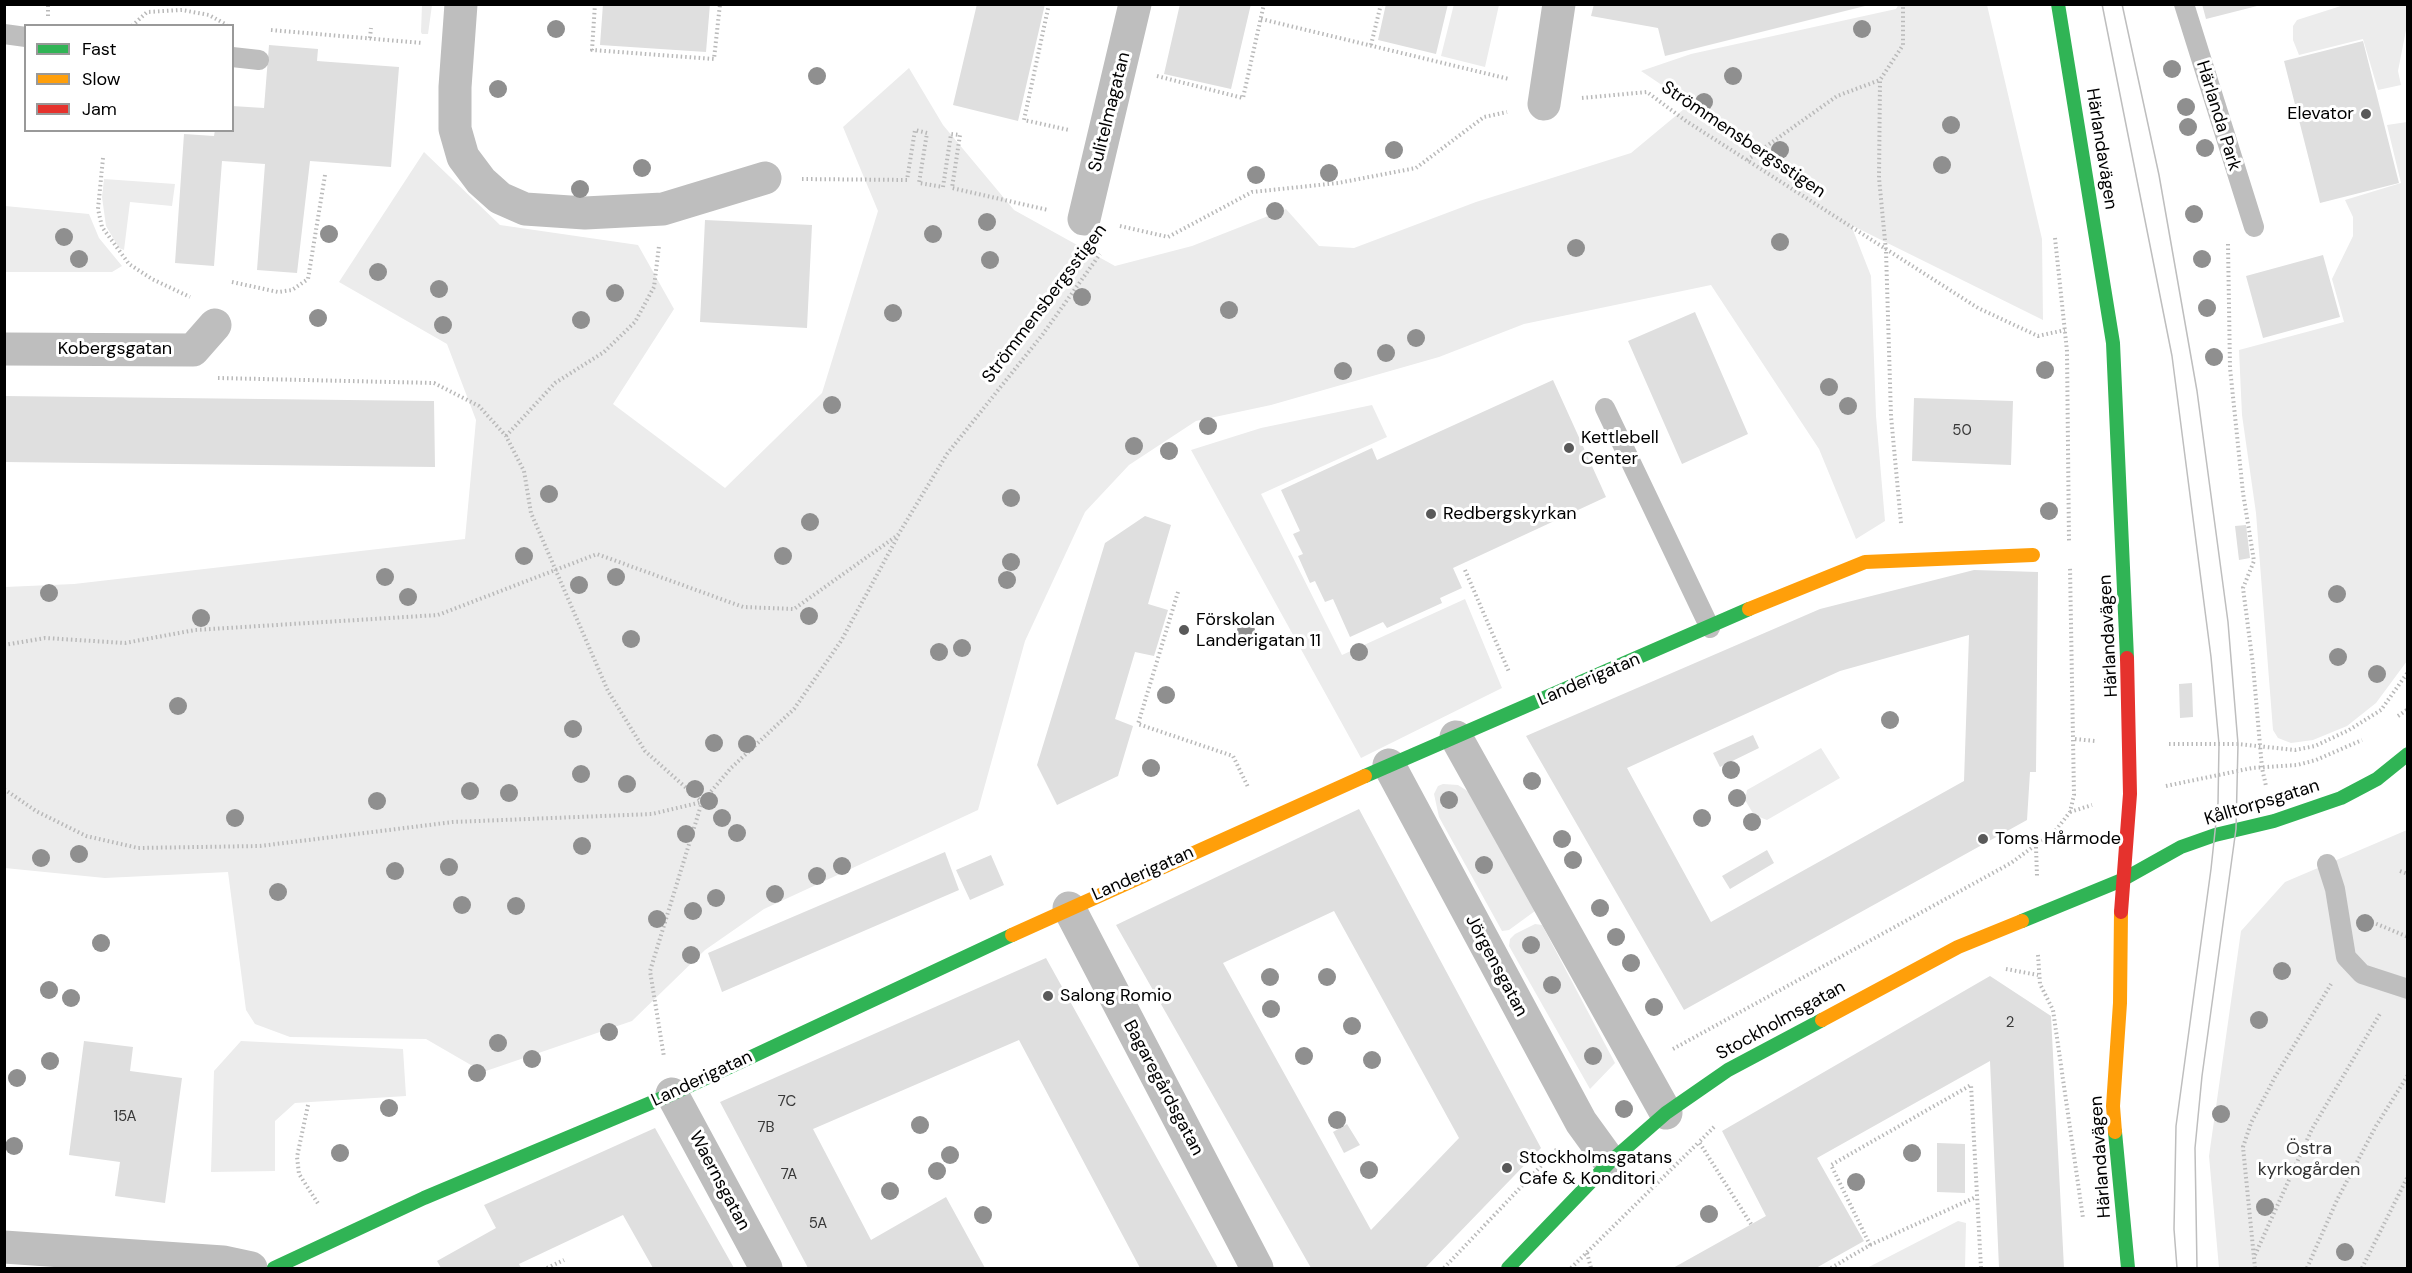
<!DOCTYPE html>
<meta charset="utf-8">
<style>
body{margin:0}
#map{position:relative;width:2412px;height:1273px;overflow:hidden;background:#fff;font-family:"DM Sans",sans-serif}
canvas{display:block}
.frame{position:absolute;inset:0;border:6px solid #000;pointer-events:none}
.legend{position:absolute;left:24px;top:24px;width:210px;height:108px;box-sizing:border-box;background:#fff;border:2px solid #999;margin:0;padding:8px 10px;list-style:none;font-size:18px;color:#000}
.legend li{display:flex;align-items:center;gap:12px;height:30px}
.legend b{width:30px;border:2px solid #999}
</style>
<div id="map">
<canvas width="2412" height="1273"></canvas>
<div class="frame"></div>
<ul class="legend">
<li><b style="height:8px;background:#30b455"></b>Fast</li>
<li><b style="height:8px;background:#ff9f0a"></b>Slow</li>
<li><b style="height:8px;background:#e5322d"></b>Jam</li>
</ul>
</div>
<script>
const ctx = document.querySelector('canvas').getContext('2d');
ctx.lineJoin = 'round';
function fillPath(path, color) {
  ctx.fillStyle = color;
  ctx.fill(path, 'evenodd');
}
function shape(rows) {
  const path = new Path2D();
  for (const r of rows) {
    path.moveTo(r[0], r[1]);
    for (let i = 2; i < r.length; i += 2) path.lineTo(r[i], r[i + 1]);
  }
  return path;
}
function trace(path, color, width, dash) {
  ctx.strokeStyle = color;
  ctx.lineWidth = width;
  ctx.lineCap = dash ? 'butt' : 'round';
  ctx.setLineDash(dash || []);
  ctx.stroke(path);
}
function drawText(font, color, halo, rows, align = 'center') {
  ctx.font = font + ' "DM Sans",sans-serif';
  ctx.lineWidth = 6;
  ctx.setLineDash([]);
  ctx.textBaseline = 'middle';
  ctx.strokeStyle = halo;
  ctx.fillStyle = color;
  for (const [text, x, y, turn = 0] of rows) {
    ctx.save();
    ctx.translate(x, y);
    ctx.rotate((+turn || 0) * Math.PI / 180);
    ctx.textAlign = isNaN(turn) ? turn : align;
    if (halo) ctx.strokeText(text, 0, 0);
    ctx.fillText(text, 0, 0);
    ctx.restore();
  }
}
fillPath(shape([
 [1454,4,1499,5,1485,67,1441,56],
 [1899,4,1987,5,2042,239,2043,320,1851,225,1871,276,1876,416,1885,521,1856,539,1819,449,1711,285,1524,324,1439,357,1271,405,1196,421,1129,465,1085,512,1025,641,978,810,764,909,705,950,632,1021,483,1072,426,1039,290,1037,255,1024,246,1010,228,872,105,878,5,868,5,587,74,584,465,539,476,420,447,344,339,282,424,152,500,225,638,245,674,309,613,404,725,488,822,393,878,211,843,127,909,68,943,125,1014,210,1115,266,1192,246,1286,209,1319,246,1354,248,1476,202,1631,153,1690,104,1641,71,1691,54,1896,9],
 [422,5,432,5,428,34,422,34,421,32],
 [2344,5,2407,5,2407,25,2398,71,2401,85,2378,90,2363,39,2299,55,2293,40,2293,26,2297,20],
 [2407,122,2407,661,2376,703,2347,726,2313,740,2291,743,2278,738,2273,730,2256,513,2242,415,2239,350,2344,322,2332,279,2353,236,2353,217,2345,200,2401,183,2387,125],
 [104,179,175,184,172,206,130,202,124,250,119,248,106,226,102,197],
 [5,206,89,214,99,238,122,266,112,272,5,272],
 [1372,405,1387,437,1261,494,1342,655,1465,599,1502,688,1361,758,1191,450,1261,428],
 [1821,748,1840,778,1767,820,1754,815,1745,800,1747,790],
 [1443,784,1458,785,1469,792,1535,911,1509,930,1502,931,1439,817,1434,794,1438,786],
 [2407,830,2407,1268,2219,1268,2209,1156,2241,931,2285,882],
 [1535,924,1542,925,1615,1063,1590,1089,1509,946,1510,939,1515,934],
 [241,1041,403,1049,406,1096,295,1103,275,1121,275,1171,211,1172,214,1071],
 [1958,1221,1966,1223,1965,1268,1867,1268]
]), '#ececec');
fillPath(shape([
 [603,4,710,4,706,52,600,45],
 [977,4,1045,4,1018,121,953,105],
 [1180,4,1251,4,1231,89,1164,74],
 [1386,4,1448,4,1436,54,1378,40],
 [1594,4,1868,4,1869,5,1665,56,1658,28,1591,16],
 [2202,4,2261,4,2261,5,2206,19],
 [2363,41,2399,183,2320,203,2284,61],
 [269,45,318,49,317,61,399,67,391,167,310,161,297,273,257,270,265,164,222,161,214,266,175,263,184,134,214,136,215,130,232,130,232,106,264,108],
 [705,220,812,225,807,328,700,322],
 [2323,255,2340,317,2263,338,2246,276],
 [1695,312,1748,434,1682,464,1628,341],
 [1553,380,1606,497,1453,568,1462,588,1440,598,1442,603,1387,628,1383,622,1350,637,1333,599,1325,602,1315,581,1310,583,1298,556,1303,554,1293,534,1300,531,1281,490,1372,448,1377,460],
 [4,396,434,401,435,467,4,462],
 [1914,398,2013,401,2011,465,1912,461],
 [1145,516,1171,525,1148,604,1168,610,1154,656,1135,652,1115,719,1133,726,1118,776,1057,805,1037,765,1105,543],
 [2246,525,2250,558,2239,560,2235,526],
 [1974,570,2038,572,2036,772,2030,772,2027,820,1684,1010,1526,736,1820,609],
 [1969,635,1964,781,1711,922,1627,768,1840,671],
 [2192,683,2193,717,2180,718,2179,684],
 [1753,735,1759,748,1720,767,1713,753],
 [1359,809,1541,1148,1425,1268,1311,1268,1116,925],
 [1334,911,1459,1138,1371,1230,1223,963],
 [1767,850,1774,863,1730,889,1722,876],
 [945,852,959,890,722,992,708,953],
 [991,855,1004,885,970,900,956,870],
 [1046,958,1218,1268,1140,1268,1019,1040,813,1129,871,1240,946,1197,985,1268,808,1268,720,1102],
 [1990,976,2051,1016,2064,1268,1999,1268,1990,1061,1817,1158,1864,1241,1816,1268,1673,1268,1766,1216,1722,1131],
 [84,1041,133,1047,130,1071,182,1078,165,1203,115,1196,120,1162,69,1155],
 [1347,1124,1360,1145,1344,1153,1333,1132],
 [655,1128,734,1268,653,1268,623,1215,519,1264,521,1268,441,1268,437,1261,496,1228,484,1205],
 [1937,1143,1965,1144,1965,1193,1937,1192]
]), '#dfdfdf');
trace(shape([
 [595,4,592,50,714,59,720,4],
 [1049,4,1024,120,1069,130],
 [48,16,48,4],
 [1261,19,1509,79],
 [132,26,147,12,182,10,209,15,227,25],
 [271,30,422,43],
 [370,38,371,28],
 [1371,45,1381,4],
 [1157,76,1243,98,1264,4],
 [1582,98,1647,92,1686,121,1978,308,2038,336,2065,330],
 [103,158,98,209,102,227,129,264,152,279,190,297],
 [1747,160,1837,96,1880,80],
 [802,179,907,180,915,130,927,133,919,183,943,187,951,134,960,135,952,188,1048,210],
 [1120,226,1168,237,1252,192,1338,183,1416,168,1484,117,1507,112],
 [2055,238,2067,351,2069,542],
 [2228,244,2230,368,2243,493,2254,561,2243,588,2253,665,2262,768,2266,786],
 [232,282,278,292,292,290,308,279,325,175],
 [218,378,434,383,479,406,506,436,524,471,531,513,608,691,645,751,702,802,650,971,664,1057],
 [506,436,555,383,604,352,635,322,654,287,659,246],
 [1901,523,1891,416,1886,251,1879,178,1880,80,1903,45,1903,4],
 [1465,570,1509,672],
 [1178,592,1138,724,1233,756,1248,787],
 [4,645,45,638,125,643,195,630,438,615,597,554,743,607,794,609,898,535,947,454,1043,334,1100,254],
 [2398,716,2408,709],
 [2075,739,2095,741],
 [2169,744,2238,744,2295,750,2315,746,2349,730,2381,710,2408,672],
 [2166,786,2252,768,2297,765,2316,760,2362,740],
 [4,789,36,811,86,836,138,848,260,846,453,822,652,814,702,802,731,768,794,709,841,641,897,538],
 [2070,812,2092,805],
 [2036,847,2037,876],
 [2400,871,2408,874],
 [2372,922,2408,937],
 [2038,955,2040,984,2053,1010,2083,1218],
 [2006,969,2038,975],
 [1673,1049,2011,863,2056,830,2070,812,2074,795,2070,567],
 [308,1105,297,1157,299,1174,319,1205],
 [1714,1127,1699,1142,1751,1224],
 [1870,1245,1976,1197],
 [1587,1253,1591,1268],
 [2255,1255,2312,1129,2381,1012],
 [547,1268,564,1260],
 [1444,1268,1557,1149],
 [1571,1268,1699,1142],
 [1831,1268,1870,1245,1831,1165,1971,1085,1981,1268],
 [2255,1268,2243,1147,2251,1123,2275,1077,2331,984],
 [2307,1268,2337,1200,2376,1126,2408,1075],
 [2362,1268,2408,1176]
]), '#b9b9b9', 4, [1.5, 3]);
trace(shape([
 [2184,4,2254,227],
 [4,34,26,37],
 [232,57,259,60],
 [1605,408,1710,628],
 [2327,864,2335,889,2346,957,2362,974,2408,989]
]), '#bebebe', 20);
trace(shape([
 [461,4,455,87,455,129,463,157,481,181,500,198,525,209,585,213,663,209,765,178],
 [1544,104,1559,4],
 [1084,219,1135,4],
 [4,349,193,350,215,325],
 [1456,737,1666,1113],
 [1389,765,1581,1122,1610,1162],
 [1069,908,1257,1268],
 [672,1094,766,1268],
 [4,1247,223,1262,251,1268]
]), '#bebebe', 33);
trace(shape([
 [2058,4,2113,343,2127,658],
 [1365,776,1749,609],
 [2022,921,2122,880,2181,847,2215,835,2274,821,2341,798,2377,779,2408,754],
 [2115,1132,2128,1268],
 [274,1268,424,1198,672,1094,1012,935],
 [1508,1268,1610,1162,1666,1113,1728,1070,1822,1020]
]), '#30b455', 14);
trace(shape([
 [1749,609,1865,562,2033,555],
 [1012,935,1365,776],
 [1822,1020,1958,947,2022,921],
 [2115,1132,2113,1106,2120,1003,2121,912]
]), '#ff9f0a', 14);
trace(shape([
 [2121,912,2130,794,2127,658]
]), '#e5322d', 14);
trace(shape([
 [2102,4,2172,356,2211,657,2219,744,2218,803,2211,869,2176,1126,2174,1229,2177,1268],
 [2122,4,2159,175,2197,391,2228,622,2238,744,2236,829,2202,1076,2195,1148,2197,1268]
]), '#bebebe', 1.5);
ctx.fillStyle = '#8f8f8f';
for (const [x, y] of [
 [556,29],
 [1862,29],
 [2172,69],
 [817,76],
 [1733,76],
 [498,89],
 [1704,102],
 [2186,107],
 [1951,125],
 [2188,127],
 [2205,148],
 [1394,150],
 [1780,150],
 [1942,165],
 [642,168],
 [1329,173],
 [1256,175],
 [580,189],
 [1275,211],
 [2194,214],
 [987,222],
 [329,234],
 [933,234],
 [64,237],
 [1780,242],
 [1576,248],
 [79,259],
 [2202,259],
 [990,260],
 [378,272],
 [439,289],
 [615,293],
 [1082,297],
 [2207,308],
 [1229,310],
 [893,313],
 [318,318],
 [581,320],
 [443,325],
 [1416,338],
 [1386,353],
 [2214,357],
 [2045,370],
 [1343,371],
 [1829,387],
 [832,405],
 [1848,406],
 [1208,426],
 [1134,446],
 [1169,451],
 [549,494],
 [1011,498],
 [2049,511],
 [810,522],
 [524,556],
 [783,556],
 [1011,562],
 [385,577],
 [616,577],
 [1007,580],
 [579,585],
 [49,593],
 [2337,594],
 [408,597],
 [809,616],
 [201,618],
 [1246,631],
 [631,639],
 [962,648],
 [939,652],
 [1359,652],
 [2338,657],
 [2377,674],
 [1166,695],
 [178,706],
 [1890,720],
 [573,729],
 [714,743],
 [747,744],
 [1151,768],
 [1731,770],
 [581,774],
 [1532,781],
 [627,784],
 [695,789],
 [470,791],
 [509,793],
 [1737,798],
 [1449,800],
 [377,801],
 [709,801],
 [235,818],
 [722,818],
 [1702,818],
 [1752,822],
 [737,833],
 [686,834],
 [1562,839],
 [582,846],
 [79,854],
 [41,858],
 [1573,860],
 [1484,865],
 [842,866],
 [449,867],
 [395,871],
 [817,876],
 [278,892],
 [775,894],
 [716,898],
 [462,905],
 [516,906],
 [1600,908],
 [693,911],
 [657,919],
 [2365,923],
 [1616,937],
 [101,943],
 [1531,945],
 [691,955],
 [1631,963],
 [2282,971],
 [1270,977],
 [1327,977],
 [1552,985],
 [49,990],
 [71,998],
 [1654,1007],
 [1271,1009],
 [2259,1020],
 [1352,1026],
 [609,1032],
 [498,1043],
 [1304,1056],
 [1593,1056],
 [532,1059],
 [1372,1060],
 [50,1061],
 [477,1073],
 [17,1078],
 [389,1108],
 [1624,1109],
 [2221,1114],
 [1337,1120],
 [920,1125],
 [14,1146],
 [340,1153],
 [1912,1153],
 [950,1155],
 [1369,1170],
 [937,1171],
 [1856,1182],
 [890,1191],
 [2265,1207],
 [1709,1214],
 [983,1215],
 [2345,1252]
]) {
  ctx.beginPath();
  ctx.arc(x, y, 9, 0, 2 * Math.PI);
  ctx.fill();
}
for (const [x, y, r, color] of [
 [2366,114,6,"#595959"],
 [1569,448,6,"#595959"],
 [1431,514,6,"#595959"],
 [1184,630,6,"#595959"],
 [1983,839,6,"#595959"],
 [1048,996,6,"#595959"],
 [1507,1168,6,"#595959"]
]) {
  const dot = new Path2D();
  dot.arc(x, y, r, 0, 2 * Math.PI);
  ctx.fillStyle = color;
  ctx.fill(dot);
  trace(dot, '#fff', 2);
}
drawText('15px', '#383838', null, [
 ["50",1962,431],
 ["2",2010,1023],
 ["7C",787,1102],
 ["15A",125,1117],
 ["7B",766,1128],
 ["7A",789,1175],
 ["5A",818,1224]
]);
drawText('18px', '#000', '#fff', [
 ["Sulitelmagatan",1110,112,-76],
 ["Härlanda Park",2218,116,73],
 ["Strömmensbergsstigen",1743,140,34],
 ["Härlandavägen",2101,149,81],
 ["Strömmensbergsstigen",1045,304,-53],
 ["Kobergsgatan",115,349],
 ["Härlandavägen",2109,636,-93],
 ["Landerigatan",1589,680,-23],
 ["Kålltorpsgatan",2262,803,-17],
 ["Landerigatan",1143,874,-24],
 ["Jörgensgatan",1496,966,62],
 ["Stockholmsgatan",1781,1021,-29],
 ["Landerigatan",702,1079,-25],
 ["Bagaregårdsgatan",1163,1088,62],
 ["Härlandavägen",2101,1157,-94],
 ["Waernsgatan",719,1181,62]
]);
drawText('18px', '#000', '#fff', [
 ["Elevator",2354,114,"right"],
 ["Kettlebell",1581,438],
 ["Center",1581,459],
 ["Redbergskyrkan",1443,514],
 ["Förskolan",1196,620],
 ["Landerigatan 11",1196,641],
 ["Toms Hårmode",1995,839],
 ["Salong Romio",1060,996],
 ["Stockholmsgatans",1519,1158],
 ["Cafe & Konditori",1519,1179]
], 'left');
drawText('18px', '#333', '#fff', [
 ["Östra",2309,1149],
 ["kyrkogården",2309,1170]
]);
</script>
